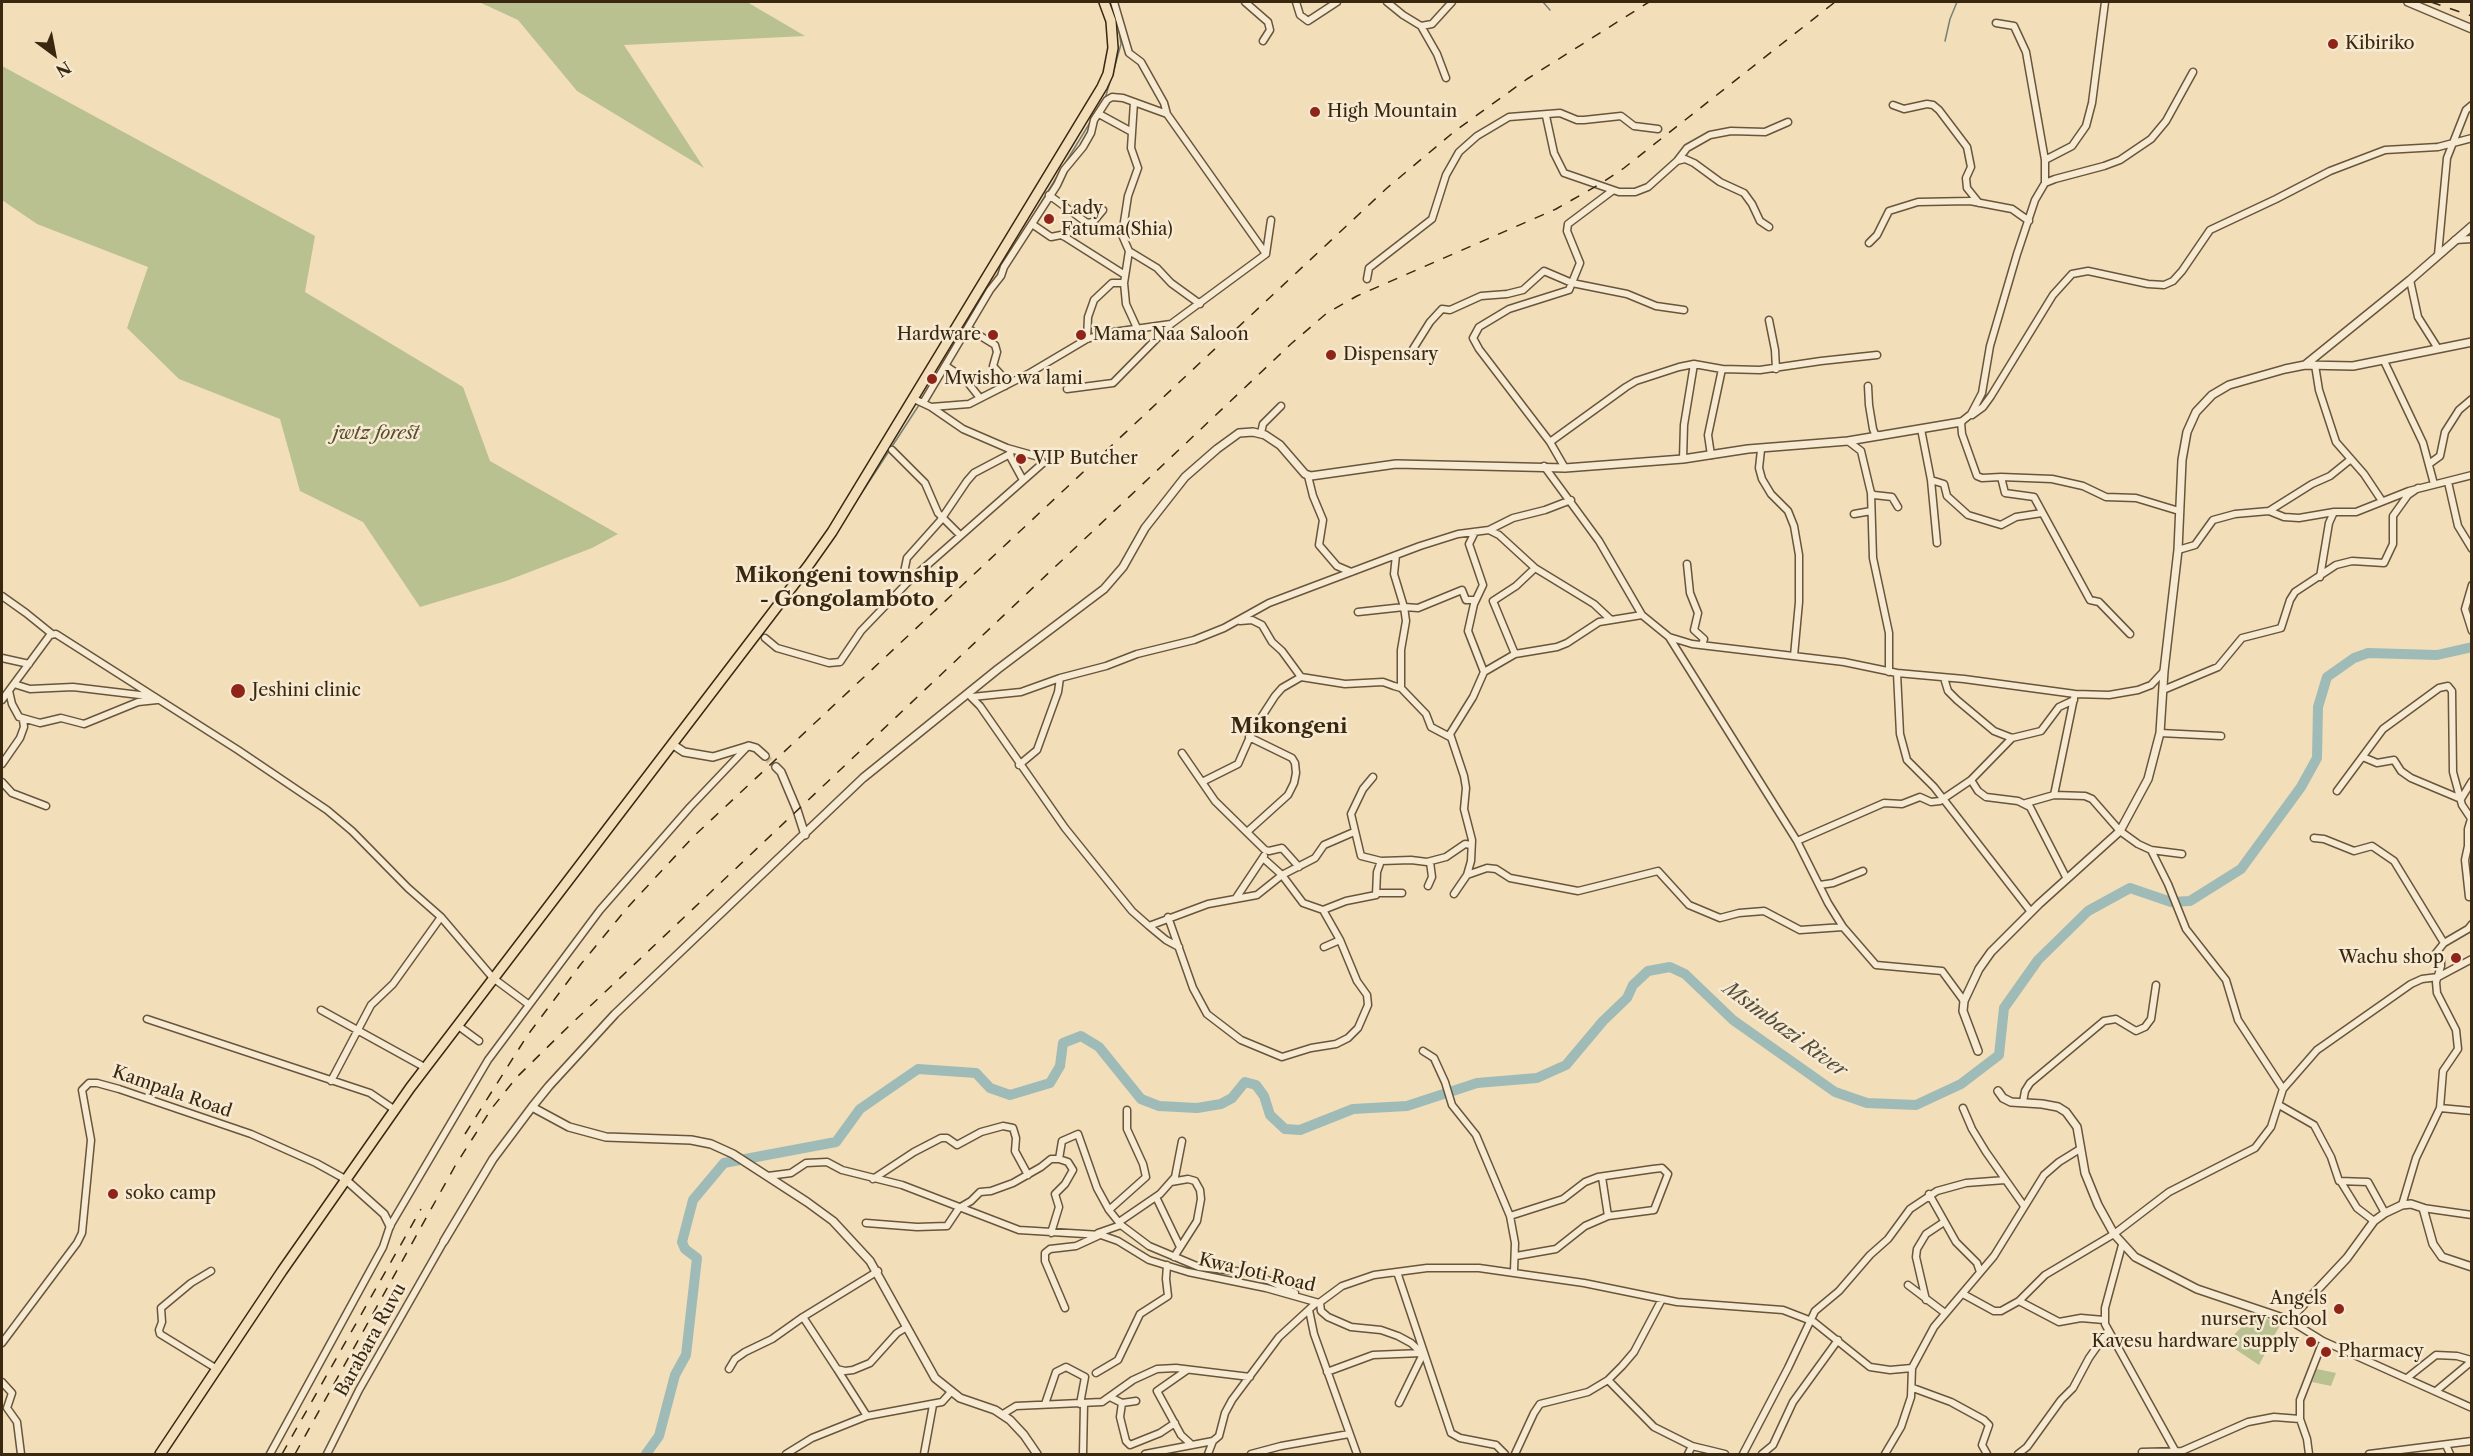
<!DOCTYPE html>
<style>
body{margin:0}
#map{position:relative;width:2473px;height:1456px;overflow:hidden;background:#f3deba;font-family:"Libre Caslon Text",serif}
canvas{display:block}
.frame{position:absolute;inset:0;border:3px solid #3a2710;pointer-events:none}
.north{position:absolute;left:24px;top:24px;width:60px;height:60px;-webkit-text-stroke:4px #f7ead2;paint-order:stroke;rotate:148deg;font-size:16px;font-weight:700;line-height:24px;text-align:center;color:#3a2710}
.north::after{content:'';display:block;margin:auto;width:21px;height:27px;background:#3a2710;clip-path:polygon(50% 0,100% 100%,50% 72%,0 100%)}
</style>
<div id="map">
<canvas width="2473" height="1456"></canvas>
<div class="frame"></div>
<div class="north">N</div>
</div>
<script>
const ctx = document.querySelector('canvas').getContext('2d');
ctx.lineJoin = 'round';
function fillPath(path, color) {
  ctx.fillStyle = color;
  ctx.fill(path, 'evenodd');
}
function shape(rows) {
  const path = new Path2D();
  for (const r of rows) {
    path.moveTo(r[0], r[1]);
    for (let i = 2; i < r.length; i += 2) path.lineTo(r[i], r[i + 1]);
  }
  return path;
}
function trace(path, color, width, dash) {
  ctx.strokeStyle = color;
  ctx.lineWidth = width;
  ctx.lineCap = dash ? 'butt' : 'round';
  ctx.setLineDash(dash || []);
  ctx.stroke(path);
}
function drawText(font, color, halo, rows, align = 'center') {
  ctx.font = font + ' "Libre Caslon Text",serif';
  ctx.lineWidth = 5;
  ctx.setLineDash([]);
  ctx.textBaseline = 'middle';
  ctx.strokeStyle = halo;
  ctx.fillStyle = color;
  for (const [text, x, y, turn = 0] of rows) {
    ctx.save();
    ctx.translate(x, y);
    ctx.rotate((+turn || 0) * Math.PI / 180);
    ctx.textAlign = isNaN(turn) ? turn : align;
    if (halo) ctx.strokeText(text, 0, 0);
    ctx.fillText(text, 0, 0);
    ctx.restore();
  }
}
fillPath(shape([
 [479,2,747,2,805,36,624,45,704,168,577,91,518,20],
 [2,66,315,236,305,292,463,387,490,461,618,534,592,548,506,581,420,607,363,522,300,491,280,419,179,379,127,328,148,267,37,224,2,200],
 [2255,1313,2280,1325,2259,1365,2226,1343],
 [2317,1369,2336,1373,2331,1386,2312,1382]
]), '#b9c191');
trace(shape([
 [1543,2,1550,10],
 [1945,41,1950,19,1957,2],
 [1113,73,1121,44,1118,25],
 [1105,99,1111,78],
 [1031,219,1091,121],
 [846,517,919,405]
]), '#768075', 1.5);
trace(shape([
 [646,1454,659,1436,675,1375,686,1355,697,1258,685,1249,682,1242,693,1200,724,1163,836,1142,860,1109,918,1069,976,1073,990,1088,1010,1095,1050,1083,1060,1066,1063,1043,1081,1036,1099,1047,1141,1099,1159,1106,1197,1108,1221,1104,1232,1098,1245,1082,1256,1085,1264,1096,1270,1115,1285,1129,1300,1130,1353,1109,1407,1106,1477,1083,1537,1078,1566,1065,1603,1021,1627,998,1633,985,1648,971,1670,967,1685,974,1733,1020,1835,1092,1867,1103,1916,1105,1961,1084,1999,1055,2004,1008,2038,960,2088,911,2130,888,2171,902,2190,901,2241,869,2301,787,2317,758,2318,707,2327,677,2354,658,2368,653,2437,655,2472,647]
]), '#9ebbb8', 10);
trace(shape([
 [765,756,776,767]
]), '#ceb998', 7, [7, 3.5]);
const minor = shape([
 [1114,2,1129,53,1141,62,1164,103,1167,114,1266,254],
 [1245,2,1268,22,1270,30,1263,41],
 [1296,2,1300,15,1308,21,1337,2],
 [1387,2,1403,15,1421,26],
 [1996,23,2014,26,2026,52,2045,160,2045,183],
 [1446,78,1437,54,1421,26,1432,24,1452,2],
 [1134,102,1131,148,1138,168,1128,196,1122,235,1129,251,1124,283,1126,304,1137,328],
 [1893,105,1904,109,1927,104,1933,105,1939,110,1967,147,1971,167,1966,178,1967,188,1979,203],
 [1099,114,1132,132],
 [1546,116,1554,153,1564,173,1619,192,1635,192,1648,187,1677,161,1687,148,1710,135,1731,131,1765,132,1788,122],
 [2045,160,2072,146,2086,126,2092,103,2105,2],
 [1677,161,1685,159,1694,163,1720,182,1744,193,1752,204,1760,221,1769,227],
 [1049,195,1087,223,1093,222,1103,210],
 [1032,224,1051,237,1061,235,1065,237,1125,275],
 [2455,240,2472,239],
 [1869,243,1877,235,1889,211,1918,202,1970,201,2012,209,2029,221],
 [1129,251,1157,268,1171,283,1200,304],
 [2438,255,2447,158,2466,110,2472,105],
 [1367,279,1369,268,1432,219,1446,175,1459,152,1477,136,1509,117,1560,113,1577,120,1584,120,1621,116,1634,126,1658,129],
 [2410,280,2418,317,2437,347],
 [1769,320,1775,350,1776,369],
 [969,329,995,345,997,352,993,366,1003,377,1005,386],
 [1087,339,1088,317,1094,300,1112,283,1124,283],
 [1413,349,1430,322,1442,309,1450,310,1481,296,1507,294,1523,290,1544,271,1572,283,1627,294,1656,306,1684,310],
 [2384,361,2423,443,2434,484],
 [2315,365,2319,390,2336,442,2364,474,2382,501],
 [946,366,965,379,980,398],
 [1868,386,1869,405,1873,429,1875,434,1879,436],
 [1067,389,1113,383,1171,324,1266,254,1271,220],
 [914,399,931,407,969,404,1028,374,1087,339,1106,333,1171,324],
 [923,403,990,290,1001,276,1004,267,1057,185,1064,170,1083,147,1091,133,1094,120,1107,100,1112,97,1123,98,1167,114],
 [1972,415,1983,407,1991,396,2053,295,2072,274,2088,271,2148,284,2164,285,2173,281,2182,271,2210,230,2276,199,2330,171,2385,150,2438,147,2472,138],
 [1921,429,1931,480,1944,484,1947,496,1968,515,2001,525,2016,517,2042,513],
 [1261,433,1263,424,1281,406],
 [1848,441,1861,451,1871,493,1874,495,1892,497,1898,507],
 [1550,442,1626,387,1636,381,1679,367,1694,364,1722,369,1760,370,1821,361,1877,355],
 [892,450,925,483,938,513,960,535],
 [1761,450,1759,468,1762,479,1771,494,1788,511,1794,526,1799,555,1799,602,1794,656],
 [1010,452,1011,458,1023,480],
 [1711,455,1708,435,1722,369],
 [1683,459,1684,425,1694,364],
 [2429,464,2440,456,2445,432,2459,410,2472,399],
 [1544,466,1599,541,1642,615,1669,637,1692,644,1844,662,1897,673,1964,679,2075,694,2109,695,2138,690,2151,685,2164,671],
 [1565,468,1550,442,1479,349,1473,338,1479,327,1509,309,1569,290,1580,263,1567,231,1568,224,1612,191],
 [1308,476,1313,496,1323,520,1319,545,1337,566,1351,572],
 [2001,477,2052,479,2083,486,2106,497,2136,498,2179,511],
 [1931,480,1937,543],
 [2448,482,2458,526,2472,549],
 [1871,493,1873,558,1889,633,1889,672],
 [2269,511,2312,484,2330,476,2351,459],
 [1854,514,1871,511],
 [1489,530,1499,535,1535,568,1594,604,1610,619],
 [1475,532,1469,544,1483,585,1474,604,1468,631,1484,672],
 [2178,550,2195,545,2213,520,2235,514,2269,511,2284,517,2299,518,2334,512,2356,512,2409,491,2472,475],
 [1396,555,1394,574,1404,607,1406,621,1401,650,1401,688],
 [1687,564,1690,593,1698,613,1694,630,1704,639,1702,645],
 [2320,577,2329,523,2334,512],
 [908,582,903,577,907,558,940,521,967,481,974,473,1010,454],
 [2472,585,2465,609,2472,631],
 [2,596,26,613,52,634],
 [1358,612,1404,607,1418,608,1462,590,1466,600,1475,600],
 [1240,621,1252,620,1262,625,1272,642,1282,651,1301,677],
 [2130,634,2099,602,2090,600,2034,497,2005,493,2001,477,1982,478,1977,476,1962,434,1961,422,1971,414,1982,393,1990,346,2017,254,2035,200,2045,183,2055,179,2104,166,2120,160,2151,139,2166,121,2193,72],
 [1669,637,1797,841,1828,903,1843,927,1876,965,1942,971,1964,1001],
 [765,638,777,648,829,663,840,662,861,631,908,582,1043,463,1039,457,1007,448,963,429,931,407],
 [1515,654,1493,601,1516,586,1535,568],
 [2,658,29,664],
 [1897,673,1900,734,1907,760,1934,787,2031,912],
 [1944,678,1948,691,1957,700,1994,731,2012,738,2041,731,2059,707,2074,700],
 [14,684,30,689,73,687,148,696],
 [2163,690,2218,667,2242,638,2281,628,2290,600,2295,592,2336,565,2352,561,2384,563,2393,544,2393,516,2408,495,2418,488],
 [9,691,12,704,19,717,40,723,61,718,84,724,138,702,157,700],
 [971,697,980,706,1065,828,1132,911,1149,926,1208,904,1257,895,1282,875,1315,858,1324,845,1354,832],
 [972,697,1021,692,1060,678,1106,666,1137,654,1194,640,1224,628,1269,603,1420,546,1458,534,1489,530,1513,518,1545,510,1571,500],
 [2,700,50,635,56,634,238,750,327,810,352,831,408,888,441,917,493,978,528,1004],
 [2160,733,2221,736],
 [1182,753,1215,801,1265,850,1269,851,1282,848,1299,867],
 [2363,757,2377,763,2394,760,2401,771,2411,778,2461,799],
 [2,764,20,738,24,727,23,720],
 [1019,765,1037,750,1058,692,1060,678],
 [1373,777,1363,789,1351,814,1361,856,1381,861,1411,860,1427,862,1446,857,1465,844,1471,845],
 [1971,780,1978,791,1986,797,2018,801,2030,807,2067,879],
 [2,782,12,793,46,806],
 [1202,782,1238,764,1253,730,1275,696,1282,688,1301,677,1345,684,1383,682,1394,686,1401,688,1426,714,1431,727,1450,737],
 [2337,791,2383,729,2439,688,2448,686,2452,691,2453,772,2462,805,2472,820],
 [2054,795,2074,698],
 [2461,799,2472,781],
 [2026,803,2054,795,2085,796,2092,799,2120,831,2138,844,2151,850,2182,854],
 [1247,832,1288,795,1294,783,1296,773,1295,763,1292,758,1249,737],
 [2314,838,2324,839,2354,851,2372,846,2394,861,2444,943],
 [1797,841,1884,803,1902,804,1920,797,1931,802,1940,801,1971,780,2012,738],
 [2151,850,2168,884,2186,929,2226,980,2238,1020,2283,1089],
 [1263,858,1282,875,1303,903,1323,910,1346,901,1376,895,1377,872,1381,861],
 [1467,875,1487,868,1496,869,1510,878,1578,891,1658,871,1689,905,1720,918,1739,913,1764,911,1800,930,1843,927],
 [1820,885,1833,883,1863,871],
 [1428,886,1432,877,1430,862],
 [1377,893,1402,893],
 [1454,894,1467,875,1471,861,1472,840,1464,809,1466,788,1464,776,1450,734,1473,697,1484,672,1515,654,1557,647,1567,643,1599,622,1642,615],
 [2469,897,2465,860,2468,846,2468,829,2471,819],
 [1236,898,1264,856],
 [1168,917,1193,988,1207,1014,1241,1040,1282,1057,1311,1048,1336,1044,1348,1038,1358,1028,1368,1005,1367,995,1357,981,1340,940,1323,910],
 [1149,926,1166,940,1179,947],
 [1324,947,1340,940],
 [321,1010,426,1068],
 [147,1019,370,1093,395,1110],
 [457,1025,479,1041],
 [1423,1051,1434,1058,1445,1082,1452,1105,1476,1135,1510,1216,1515,1243,1514,1271],
 [331,1081,371,1005,393,984,441,917],
 [2023,1102,2025,1091,2030,1083,2104,1021,2116,1019,2136,1031,2145,1027,2151,1019,2156,985],
 [2279,1105,2314,1125,2331,1157,2339,1181,2368,1182,2385,1213],
 [1963,1108,1972,1129,1986,1152,2024,1206],
 [2440,1108,2472,1111],
 [1059,1159,1062,1141,1078,1134,1097,1188,1109,1210,1121,1225,1149,1246,1199,1267,1253,1273,1295,1293],
 [768,1176,791,1173,806,1163,827,1162,842,1170,902,1185,1019,1230,1101,1235,1118,1241,1149,1260,1188,1272,1266,1288,1319,1303,1342,1286,1374,1275,1427,1268,1479,1268,1584,1283,1677,1302,1783,1310,1814,1322,1870,1367,1890,1370,1912,1368],
 [1602,1177,1608,1216],
 [873,1179,914,1152,941,1138,947,1138,957,1145,981,1132,1003,1126,1013,1128,1016,1138,1015,1151,1028,1175],
 [1171,1182,1188,1179,1195,1181,1200,1190,1201,1199,1197,1221,1174,1257],
 [2341,1182,2357,1208,2374,1221],
 [1929,1194,1956,1242,1977,1263,1980,1272],
 [1156,1197,1180,1247],
 [2402,1205,2416,1158,2440,1108,2443,1071,2458,1049,2456,1030,2437,993,2436,982,2441,966,2441,959,2436,953,2444,943,2468,929,2472,924],
 [2423,1208,2472,1215],
 [1109,1210,1146,1177,1143,1164,1127,1129,1127,1110],
 [1510,1216,1563,1199,1585,1182,1598,1177,1653,1169,1662,1168,1668,1174,1654,1210,1608,1216,1585,1226,1556,1249,1516,1256],
 [1119,1222,1160,1194,1175,1177,1182,1141],
 [866,1223,917,1227,947,1226,959,1208,971,1201,980,1192,991,1191,1013,1183,1041,1167,1051,1159,1059,1159,1068,1162,1073,1170,1065,1184,1055,1194,1059,1207,1051,1233],
 [1098,1233,1121,1225],
 [2122,1245,2105,1308,2105,1324,2177,1454],
 [211,1271,191,1283,161,1308,162,1322,159,1330,160,1334,217,1369],
 [1397,1272,1451,1433,1460,1438,1496,1445,1505,1454],
 [1908,1285,1945,1313],
 [1963,1294,1994,1311,2001,1311,2019,1301,2059,1322,2081,1318,2104,1320],
 [1926,1300,1916,1257,1917,1249,1926,1234,1944,1222],
 [2019,1301,2045,1275,2114,1234,2169,1192,2255,1148,2271,1127,2283,1089,2317,1050,2327,1043,2411,984,2422,979,2438,977,2472,959],
 [1320,1303,1321,1311,1328,1317,1351,1327,1381,1330,1398,1336,1411,1343,1424,1355],
 [1065,1308,1045,1261,1045,1253,1050,1249,1076,1246,1100,1235],
 [1309,1310,1314,1334,1357,1454],
 [803,1317,837,1369,845,1371,853,1370,870,1363,897,1333,907,1327],
 [2289,1320,2323,1341,2472,1408],
 [2,1343,77,1243,82,1233,91,1140,82,1090,89,1083,97,1083,119,1089,251,1134,316,1163,345,1179],
 [729,1369,735,1359,745,1352,772,1339,803,1317,878,1271],
 [837,1369,867,1416],
 [1187,1370,1157,1391,1181,1435,1192,1445],
 [1327,1372,1373,1355,1422,1353],
 [1096,1373,1118,1360,1140,1314,1168,1296,1166,1279,1167,1265],
 [2407,1378,2436,1355,2457,1356,2471,1360],
 [1608,1380,1654,1427,1692,1446,1725,1454],
 [2,1382,12,1393,7,1408,17,1422,21,1454],
 [1913,1388,1951,1402,1984,1420,1989,1425,1982,1445,1987,1454],
 [2436,1391,2472,1361],
 [1110,1397,1122,1403,1136,1401],
 [1122,1403,1120,1417,1126,1441,1130,1445,1160,1433,1175,1423],
 [1399,1403,1423,1354],
 [1045,1404,1056,1372,1066,1367,1085,1377,1080,1404],
 [1003,1414,1016,1406,1102,1402,1133,1380,1157,1369,1176,1368,1250,1377],
 [2446,1445,2450,1454],
 [2142,1452,2182,1451,2248,1422,2274,1417,2300,1419],
 [270,1454,383,1247,390,1226,488,1060,600,910,690,807,748,746],
 [327,1454,359,1390,444,1241],
 [786,1454,812,1438,867,1416,942,1402,951,1392],
 [924,1454,933,1405],
 [1083,1454,1084,1404],
 [1145,1454,1213,1441],
 [1208,1454,1213,1441,1219,1436,1225,1413,1232,1400,1279,1337,1316,1303],
 [1251,1454,1281,1446,1349,1434],
 [1515,1454,1534,1413,1540,1404,1588,1392,1608,1380,1622,1366,1634,1352,1662,1299],
 [1688,1454,1692,1446],
 [1743,1454,1788,1368,1815,1311,1839,1291,1870,1255,1888,1239,1910,1209,1937,1191,1966,1183,2005,1180],
 [1762,1454,1773,1445,1793,1402,1838,1340],
 [1885,1454,1901,1427,1911,1397,1912,1368,1934,1327,1994,1256,2044,1175,2059,1162,2080,1149],
 [2018,1454,2027,1447,2061,1400,2073,1388,2089,1358,2108,1331],
 [2309,1454,2307,1439,2300,1419,2300,1400,2323,1341],
 [2369,1454,2472,1441]
]);
const tertiary = shape([
 [2408,2,2472,29],
 [2305,365,2410,280,2472,226],
 [672,744,684,752,713,757,749,746,756,748,765,756],
 [776,767,781,772,797,810,805,835],
 [1978,1051,1963,1011,1964,1001,1979,969,1991,952,2039,904,2120,831,2148,779,2160,733,2164,671,2178,550,2182,460,2187,432,2196,412,2212,395,2229,385,2285,369,2305,365,2353,366,2472,342],
 [1998,1091,2003,1098,2011,1102,2042,1104,2058,1107,2066,1112,2077,1127,2085,1173,2098,1205,2114,1234,2135,1257,2197,1289,2289,1320,2347,1258,2374,1221,2385,1213,2402,1205,2411,1204,2423,1208,2433,1244,2442,1257,2472,1267],
 [532,1107,569,1127,606,1137,691,1140,711,1144,733,1154,807,1202,833,1221,870,1261,935,1378,960,1398,995,1410,1010,1420,1024,1435,1037,1454],
 [345,1179,384,1214,390,1226],
 [444,1241,493,1159,532,1107,549,1086,615,1014,863,778,998,669,1104,589,1123,567,1145,528,1185,477,1217,449,1239,433,1253,432,1265,435,1280,445,1305,474,1311,476,1396,464,1565,468,1683,459,1748,449,1848,441,1961,422]
]);
const primary = shape([
 [160,1454,282,1271,410,1088,808,566,832,532,1102,87,1108,74,1113,48,1111,21,1104,2]
]);
trace(minor, '#68553a', 9);
trace(tertiary, '#68553a', 10);
trace(primary, '#3a2710', 12);
trace(minor, '#f7ead2', 6);
trace(tertiary, '#f7ead2', 7);
trace(primary, '#f3deba', 9);
trace(shape([
 [2431,2,2472,16],
 [465,1134,527,1036,581,964,628,907,694,836,1387,188,1455,131,1527,79,1649,2],
 [282,1454,421,1209],
 [295,1454,455,1166,492,1108,517,1077,568,1027,1292,343,1327,313,1357,296,1556,209,1600,184,1624,168,1835,2]
]), '#3a2710', 1.5, [10, 10]);
for (const [x, y, r, color] of [
 [2333,44,6,"#8f2418"],
 [1315,112,6,"#8f2418"],
 [1049,219,6,"#8f2418"],
 [993,335,6,"#8f2418"],
 [1081,335,6,"#8f2418"],
 [1331,355,6,"#8f2418"],
 [932,379,6,"#8f2418"],
 [1021,459,6,"#8f2418"],
 [238,691,8,"#8f2418"],
 [2456,958,6,"#8f2418"],
 [113,1194,6,"#8f2418"],
 [2339,1309,6,"#8f2418"],
 [2311,1342,6,"#8f2418"],
 [2326,1352,6,"#8f2418"]
]) {
  const dot = new Path2D();
  dot.arc(x, y, r, 0, 2 * Math.PI);
  ctx.fillStyle = color;
  ctx.fill(dot);
  trace(dot, '#f7ead2', 2);
}
drawText('18px', '#3a2710', '#f7ead2', [
 ["Kibiriko",2345,44],
 ["High Mountain",1327,112],
 ["Lady",1061,209],
 ["Fatuma(Shia)",1061,230],
 ["Hardware",981,335,"right"],
 ["Mama Naa Saloon",1093,335],
 ["Dispensary",1343,355],
 ["Mwisho wa lami",944,379],
 ["VIP Butcher",1033,459],
 ["Jeshini clinic",252,691],
 ["Wachu shop",2444,958,"right"],
 ["soko camp",125,1194],
 ["Angels",2327,1299,"right"],
 ["nursery school",2327,1320,"right"],
 ["Kavesu hardware supply",2299,1342,"right"],
 ["Pharmacy",2338,1352]
], 'left');
drawText('italic 18px', '#5a4e30', '#f7ead2', [
 ["jwtz forest",376,434]
]);
drawText('18px', '#3a2710', '#f7ead2', [
 ["Kampala Road",172,1092,19],
 ["Kwa Joti Road",1257,1273,13],
 ["Barabara Ruvu",371,1340,-61]
]);
drawText('italic 20px', '#534c3a', '#f7ead2', [
 ["Msimbazi River",1785,1030,36]
]);
drawText('bold 21px', '#3a2710', '#f7ead2', [
 ["Mikongeni township",847,576],
 ["- Gongolamboto",847,600],
 ["Mikongeni",1289,727]
]);
</script>
